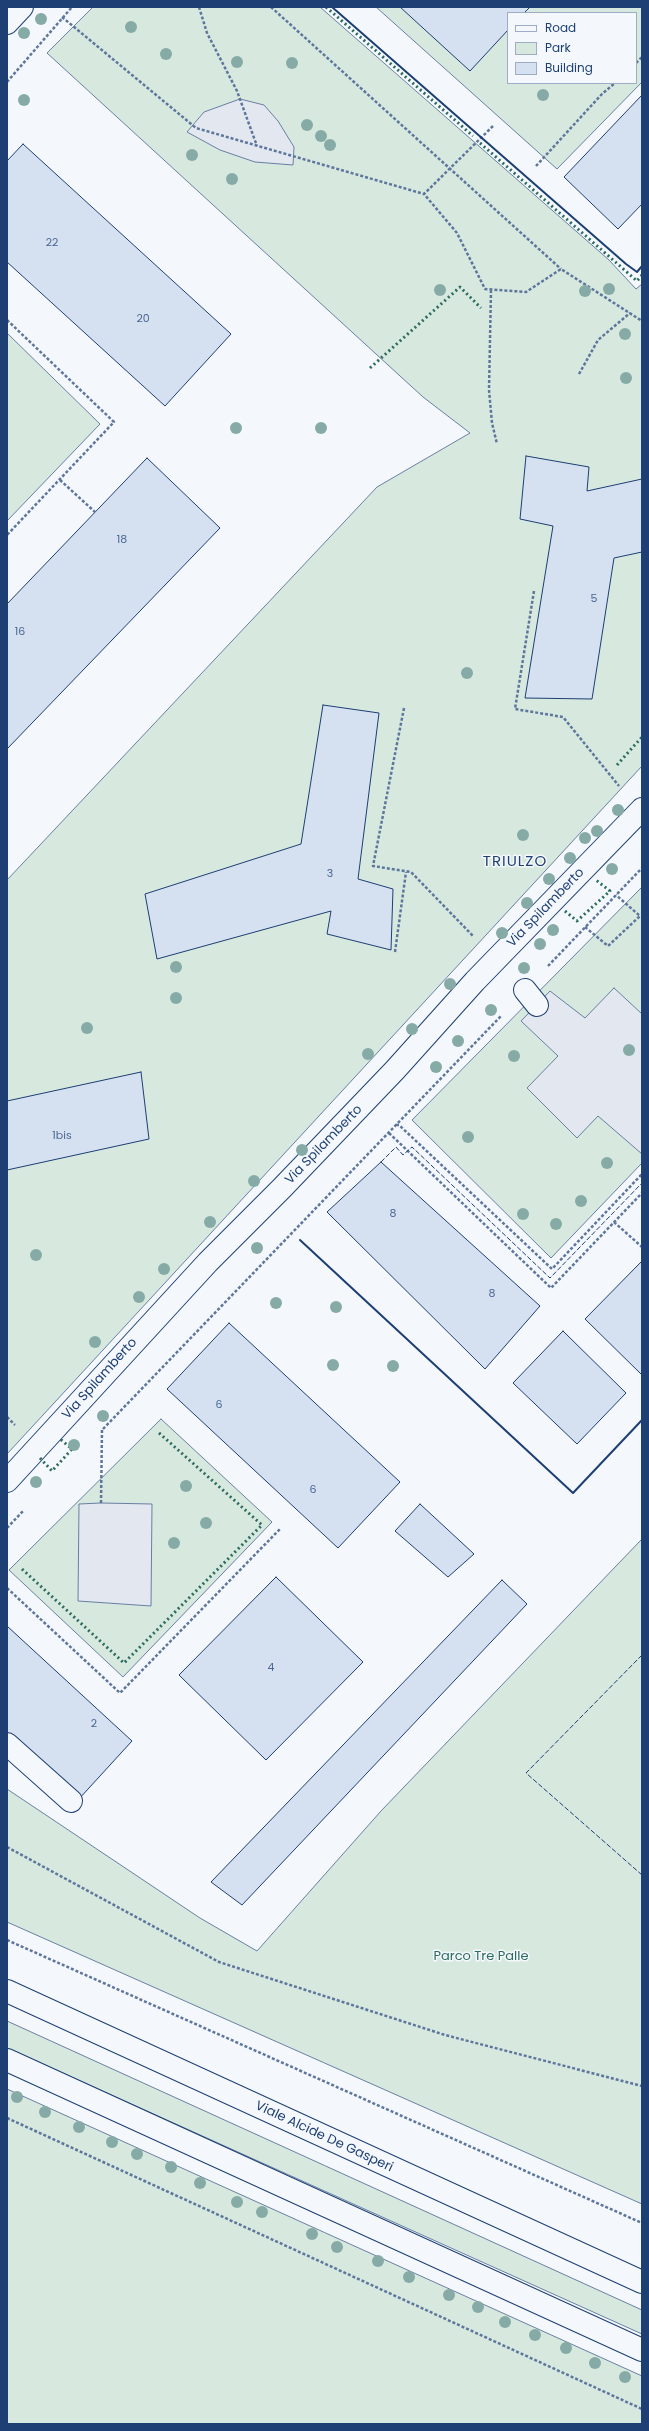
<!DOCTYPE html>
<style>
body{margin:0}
#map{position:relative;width:649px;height:2431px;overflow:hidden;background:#f4f7fb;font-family:Poppins,sans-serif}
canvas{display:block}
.frame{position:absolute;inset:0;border:8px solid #1d3f73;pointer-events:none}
.legend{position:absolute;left:507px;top:12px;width:130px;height:72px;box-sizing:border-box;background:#f4f7fb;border:1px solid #9eadc5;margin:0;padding:5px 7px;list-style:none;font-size:12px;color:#1d3f73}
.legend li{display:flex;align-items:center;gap:8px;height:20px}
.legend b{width:20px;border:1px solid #9eadc5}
</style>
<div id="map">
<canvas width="649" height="2431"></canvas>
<div class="frame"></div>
<ul class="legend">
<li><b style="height:5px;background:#f4f7fb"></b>Road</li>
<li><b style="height:11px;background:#d7e8df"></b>Park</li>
<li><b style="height:11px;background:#d5e0f0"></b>Building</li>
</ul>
</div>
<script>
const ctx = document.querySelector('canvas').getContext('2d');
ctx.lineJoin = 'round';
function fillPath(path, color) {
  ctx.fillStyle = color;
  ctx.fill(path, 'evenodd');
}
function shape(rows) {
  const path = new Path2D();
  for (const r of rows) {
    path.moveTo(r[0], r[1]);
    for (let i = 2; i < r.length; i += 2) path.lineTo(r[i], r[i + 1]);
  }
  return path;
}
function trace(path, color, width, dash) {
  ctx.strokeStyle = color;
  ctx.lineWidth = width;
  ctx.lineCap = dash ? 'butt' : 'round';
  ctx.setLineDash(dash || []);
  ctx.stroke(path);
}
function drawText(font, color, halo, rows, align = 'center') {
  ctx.font = font + ' Poppins,sans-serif';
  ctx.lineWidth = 3;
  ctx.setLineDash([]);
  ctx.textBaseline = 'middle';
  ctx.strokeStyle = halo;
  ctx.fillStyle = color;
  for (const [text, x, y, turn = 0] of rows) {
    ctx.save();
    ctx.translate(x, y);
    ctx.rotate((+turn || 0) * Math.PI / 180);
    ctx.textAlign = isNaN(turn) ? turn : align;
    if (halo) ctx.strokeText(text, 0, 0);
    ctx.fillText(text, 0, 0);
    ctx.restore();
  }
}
const green = shape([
 [93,7,320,7,609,260,636,289,642,284,642,766,7,1454,7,880,377,487,470,433,423,397,47,53,93,7],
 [376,7,642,7,642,82,557,169,376,7],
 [508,13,636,13,636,83,508,83,508,13],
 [7,333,100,424,7,521,7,333],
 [642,887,642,1163,551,1258,412,1120,642,887],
 [161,1419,272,1522,123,1677,9,1570,161,1419],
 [642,1539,642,2204,7,1922,7,1789,200,1918,257,1951,381,1811,642,1539],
 [7,2021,642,2310,642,2334,7,2048,7,2021],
 [7,2089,642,2376,642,2424,7,2424,7,2089]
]);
fillPath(green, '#d7e8df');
trace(green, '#687fa3', 1);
const parking = shape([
 [240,99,264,105,278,121,294,147,293,165,255,162,220,150,187,132,204,112,240,99],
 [614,988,642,1014,642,1154,598,1116,577,1138,527,1088,558,1056,521,1021,550,991,585,1018,614,988],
 [101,1503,152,1504,151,1606,78,1601,79,1504,101,1503]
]);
fillPath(parking, '#e3e8f0');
trace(parking, '#687fa3', 1);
const building = shape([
 [400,7,530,7,524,13,508,13,508,30,470,71,400,7],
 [642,95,642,204,618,229,564,177,642,95],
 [23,144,231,334,165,406,7,262,7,161,23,144],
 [526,456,589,467,587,491,642,479,642,552,614,558,592,699,525,698,553,526,520,519,526,456],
 [147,458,220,528,7,749,7,604,147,458],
 [323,705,379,713,358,879,393,889,391,950,327,934,331,911,157,959,145,894,301,844,323,705],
 [141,1072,149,1139,7,1170,7,1101,141,1072],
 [381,1162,540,1306,485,1369,327,1212,381,1162],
 [642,1261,642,1375,585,1319,642,1261],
 [229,1323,400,1482,338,1548,167,1389,229,1323],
 [563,1331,626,1393,577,1444,513,1383,563,1331],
 [420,1504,474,1554,448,1577,395,1531,420,1504],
 [276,1577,363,1662,266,1760,179,1675,276,1577],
 [502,1580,527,1604,242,1905,211,1882,502,1580],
 [7,1626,132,1741,78,1800,7,1735,7,1626]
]);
fillPath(building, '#d5e0f0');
trace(building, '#1d3f73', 1);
const street = shape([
 [525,990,537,1005],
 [7,1481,208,1262,282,1188,395,1070,475,981,642,809],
 [7,1744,71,1801]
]);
const secondary = shape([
 [7,23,22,7],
 [7,1991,642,2282],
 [7,2060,642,2350]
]);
trace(street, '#1d3f73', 24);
trace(secondary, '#1d3f73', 24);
trace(shape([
 [199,7,207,33,237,91,257,146],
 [271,7,561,269],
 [62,17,196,128,424,194],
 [636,63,642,57],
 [7,82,72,7],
 [493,126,424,194,457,233,485,289,526,292,561,269,642,321],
 [536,166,602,94,615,83],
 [491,290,489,390,492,423,497,444],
 [7,320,114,422,7,535],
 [579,374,598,340,630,313],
 [60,480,95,512],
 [534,591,515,709,563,717,619,786],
 [404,708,373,866,411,872,474,937],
 [585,927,608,946,640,916,616,895],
 [395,952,406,872],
 [548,966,642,868],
 [396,1125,399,1125,552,1269,642,1174],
 [389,1133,551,1288,642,1193],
 [614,1222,642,1247],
 [7,1417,15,1425],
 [103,1429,502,1015],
 [101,1503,102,1429],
 [7,1528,24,1510],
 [7,1588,120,1693,280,1529],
 [7,1847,219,1962,445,2035,642,2086],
 [7,1940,642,2223],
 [7,2118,642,2409]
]), '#5e769c', 2.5, [3, 2]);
trace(street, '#f4f7fb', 22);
trace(secondary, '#f4f7fb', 22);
trace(shape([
 [326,7,473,136],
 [480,143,637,281,642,275],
 [370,368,460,287,481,308],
 [617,765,642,737],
 [565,911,577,921,610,891,596,880],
 [40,1458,52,1471,72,1449,59,1438],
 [22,1569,124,1663,262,1525,158,1432]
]), '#2c6c60', 3, [2, 3]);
trace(shape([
 [381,1162,396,1147,403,1155,412,1147,550,1278,642,1183],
 [642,1655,526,1773,642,1875]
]), '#1d3f73', 1, [5, 2]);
trace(shape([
 [332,7,626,264,637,272,642,266],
 [300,1240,573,1493,642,1420]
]), '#1d3f73', 2);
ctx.fillStyle = '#86aba6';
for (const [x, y] of [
 [41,19],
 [131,27],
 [24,33],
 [166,54],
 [237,62],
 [292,63],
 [543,95],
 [24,100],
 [307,125],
 [321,136],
 [330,145],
 [192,155],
 [232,179],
 [609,289],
 [440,290],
 [585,291],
 [625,334],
 [626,378],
 [236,428],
 [321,428],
 [467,673],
 [618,810],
 [597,831],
 [523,835],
 [585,838],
 [570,858],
 [612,869],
 [549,879],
 [527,903],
 [553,930],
 [502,933],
 [540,944],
 [176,967],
 [524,968],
 [450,984],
 [176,998],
 [491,1010],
 [87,1028],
 [412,1029],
 [458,1041],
 [629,1050],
 [368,1054],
 [514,1056],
 [436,1067],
 [468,1137],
 [302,1150],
 [607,1163],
 [254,1181],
 [581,1201],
 [523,1214],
 [210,1222],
 [556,1224],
 [257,1248],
 [36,1255],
 [164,1269],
 [139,1297],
 [276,1303],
 [336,1307],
 [95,1342],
 [333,1365],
 [393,1366],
 [103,1416],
 [74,1445],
 [36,1482],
 [186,1486],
 [206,1523],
 [174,1543],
 [17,2097],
 [45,2112],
 [79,2127],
 [112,2142],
 [137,2154],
 [171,2167],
 [200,2183],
 [237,2202],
 [262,2212],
 [312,2234],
 [337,2247],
 [378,2261],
 [409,2277],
 [449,2295],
 [478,2307],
 [505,2322],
 [535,2335],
 [566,2348],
 [595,2363],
 [625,2377]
]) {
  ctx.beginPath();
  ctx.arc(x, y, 6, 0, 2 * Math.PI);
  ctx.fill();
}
drawText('11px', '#4b6792', null, [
 ["22",52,243],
 ["20",143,319],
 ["18",122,540],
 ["5",594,599],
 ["16",20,632],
 ["3",330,874],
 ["1bis",62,1136],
 ["8",393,1214],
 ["8",492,1294],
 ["6",219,1405],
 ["6",313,1490],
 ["4",271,1668],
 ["2",94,1724]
]);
drawText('13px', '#1d3f73', '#f4f7fb', [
 ["Via Spilamberto",546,908,-46],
 ["Via Spilamberto",324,1145,-46],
 ["Via Spilamberto",100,1379,-48],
 ["Viale Alcide De Gasperi",324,2137,25]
]);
drawText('13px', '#2c6c60', '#f4f7fb', [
 ["Parco Tre Palle",481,1957]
]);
ctx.letterSpacing = '1px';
drawText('15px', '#1d3f73', '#f4f7fb', [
 ["TRIULZO",515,862]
]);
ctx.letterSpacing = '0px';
</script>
